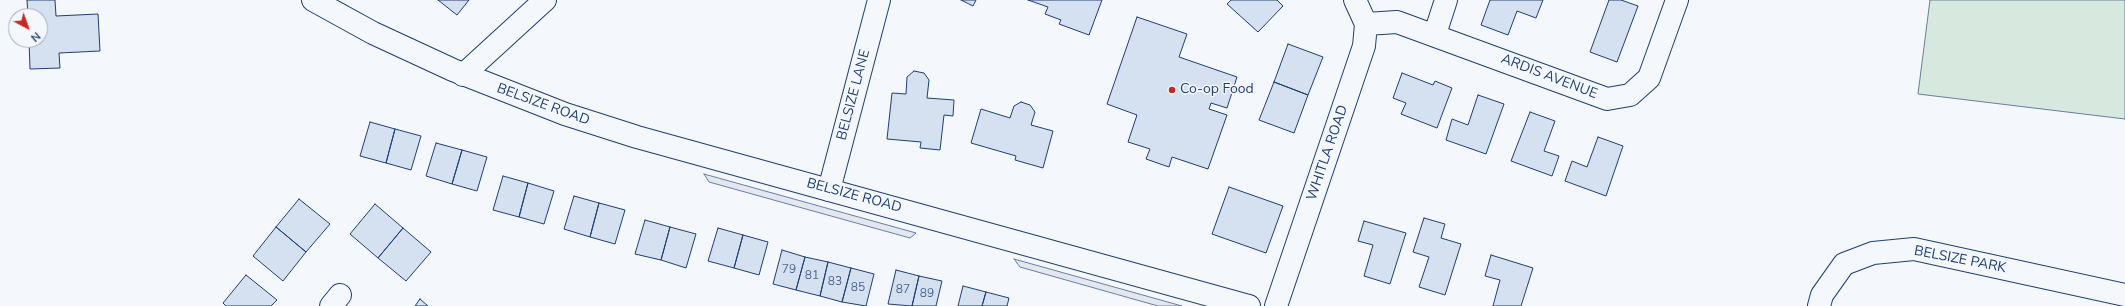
<!DOCTYPE html>
<style>
body{margin:0}
#map{position:relative;width:2125px;height:306px;overflow:hidden;background:#f4f7fb;font-family:"Nunito Sans",sans-serif}
canvas{display:block}
.north{position:absolute;left:8px;top:8px;width:40px;height:40px;box-sizing:border-box;background:#f4f7fb;border:1px solid #9eadc5;border-radius:50%;rotate:139deg;font-size:11px;font-weight:700;line-height:16px;text-align:center;color:#1d3f73}
.north::after{content:'';display:block;margin:auto;width:14px;height:18px;background:#c62828;clip-path:polygon(50% 0,100% 100%,50% 72%,0 100%)}
</style>
<div id="map">
<canvas width="2125" height="306"></canvas>
<div class="north">N</div>
</div>
<script>
const ctx = document.querySelector('canvas').getContext('2d');
ctx.lineJoin = 'round';
function fillPath(path, color) {
  ctx.fillStyle = color;
  ctx.fill(path, 'evenodd');
}
function shape(rows) {
  const path = new Path2D();
  for (const r of rows) {
    path.moveTo(r[0], r[1]);
    for (let i = 2; i < r.length; i += 2) path.lineTo(r[i], r[i + 1]);
  }
  return path;
}
function trace(path, color, width, dash) {
  ctx.strokeStyle = color;
  ctx.lineWidth = width;
  ctx.lineCap = dash ? 'butt' : 'round';
  ctx.setLineDash(dash || []);
  ctx.stroke(path);
}
function drawText(font, color, halo, rows, align = 'center') {
  ctx.font = font + ' "Nunito Sans",sans-serif';
  ctx.lineWidth = 3;
  ctx.setLineDash([]);
  ctx.textBaseline = 'middle';
  ctx.strokeStyle = halo;
  ctx.fillStyle = color;
  for (const [text, x, y, turn = 0] of rows) {
    ctx.save();
    ctx.translate(x, y);
    ctx.rotate((+turn || 0) * Math.PI / 180);
    ctx.textAlign = isNaN(turn) ? turn : align;
    if (halo) ctx.strokeText(text, 0, 0);
    ctx.fillText(text, 0, 0);
    ctx.restore();
  }
}
const green = shape([
 [1930,0,2125,0,2125,119,1918,94,1930,0]
]);
fillPath(green, '#d7e8df');
trace(green, '#687fa3', 1);
const parking = shape([
 [704,174,916,233,910,238,709,182,704,174],
 [1014,259,1182,306,1158,306,1020,267,1014,259]
]);
fillPath(parking, '#e3e8f0');
trace(parking, '#687fa3', 1);
const building = shape([
 [27,0,55,0,56,16,98,14,100,51,59,53,60,68,30,69,29,40,40,40,40,16,28,16,27,0],
 [438,0,469,0,457,15,438,0],
 [961,0,976,0,973,6,961,0],
 [1028,0,1102,0,1089,35,1059,24,1061,20,1045,14,1048,7,1028,0],
 [1231,0,1277,0,1283,6,1258,32,1227,4,1231,0],
 [1490,0,1543,0,1536,18,1517,11,1508,35,1481,25,1490,0],
 [1609,0,1621,0,1638,6,1617,62,1590,52,1609,0],
 [1137,17,1187,34,1179,57,1237,77,1227,108,1211,103,1209,109,1227,115,1208,169,1172,157,1169,167,1146,159,1150,149,1128,142,1137,115,1107,104,1137,17],
 [1288,44,1323,57,1308,95,1274,82,1288,44],
 [914,71,924,73,929,80,927,98,954,100,953,116,944,115,940,150,920,148,921,142,887,139,892,93,906,94,907,77,914,71],
 [1402,73,1433,85,1435,81,1452,88,1437,128,1401,114,1406,103,1393,98,1402,73],
 [1274,82,1308,95,1294,133,1259,120,1274,82],
 [1478,95,1504,104,1486,154,1446,140,1452,119,1468,125,1478,95],
 [1021,102,1030,105,1035,112,1031,125,1053,131,1043,168,1015,160,1016,156,971,143,981,109,1010,118,1014,106,1021,102],
 [1530,112,1555,121,1544,151,1559,156,1552,176,1511,161,1530,112],
 [370,122,395,129,386,163,360,156,370,122],
 [395,129,421,136,411,170,386,163,395,129],
 [1598,137,1623,146,1606,196,1565,181,1572,161,1587,167,1598,137],
 [436,143,462,150,452,184,426,176,436,143],
 [462,150,487,157,477,191,452,184,462,150],
 [503,176,528,183,519,217,493,210,503,176],
 [528,183,554,191,544,224,519,217,528,183],
 [1229,187,1283,206,1266,253,1212,234,1229,187],
 [574,196,599,203,590,237,564,229,574,196],
 [299,199,330,224,306,252,276,227,299,199],
 [599,203,625,210,615,244,590,237,599,203],
 [375,204,403,228,378,258,350,234,375,204],
 [1424,218,1445,224,1441,238,1461,244,1445,295,1419,287,1429,257,1413,252,1424,218],
 [645,220,670,227,661,260,635,254,645,220],
 [1364,221,1406,233,1390,284,1364,276,1373,245,1358,241,1364,221],
 [276,227,306,252,283,281,253,256,276,227],
 [670,227,696,234,686,268,661,260,670,227],
 [403,228,431,252,406,281,378,258,403,228],
 [718,228,743,235,734,268,708,261,718,228],
 [743,235,768,242,759,275,734,268,743,235],
 [782,250,805,257,796,290,773,284,782,250],
 [1491,255,1533,268,1521,306,1493,306,1500,280,1485,276,1491,255],
 [805,257,828,262,820,296,796,290,805,257],
 [828,262,851,268,842,302,820,296,828,262],
 [851,268,874,274,866,306,842,302,851,268],
 [896,270,919,276,912,306,888,304,896,270],
 [246,275,277,300,271,306,226,306,223,303,246,275],
 [919,276,942,281,936,306,912,306,919,276],
 [963,286,986,292,982,306,958,306,963,286],
 [986,292,1009,298,1007,306,982,306,986,292],
 [420,299,428,306,415,306,420,299]
]);
fillPath(building, '#d5e0f0');
trace(building, '#1d3f73', 1);
const street = shape([
 [1366,24,1397,22,1607,99,1630,95,1649,78,1677,0],
 [1435,34,1446,0],
 [463,75,545,0],
 [829,190,879,0],
 [331,306,340,295],
 [1276,306,1364,46,1366,24,1355,0],
 [1819,306,1822,295,1844,264,1873,253,1914,249,2125,295]
]);
const secondary = shape([
 [313,0,373,33,453,70,565,114,637,137,1249,306]
]);
trace(street, '#1d3f73', 24);
trace(secondary, '#1d3f73', 24);
trace(street, '#f4f7fb', 22);
trace(secondary, '#f4f7fb', 22);
for (const [x, y, r, color] of [
 [1172,90,4,"#c62828"]
]) {
  const dot = new Path2D();
  dot.arc(x, y, r, 0, 2 * Math.PI);
  ctx.fillStyle = color;
  ctx.fill(dot);
  trace(dot, '#f4f7fb', 1.5);
}
drawText('12px', '#4b6792', null, [
 ["79",789,270],
 ["81",812,276],
 ["83",835,282],
 ["85",858,288],
 ["87",903,290],
 ["89",927,294]
]);
drawText('14px', '#1d3f73', '#f4f7fb', [
 ["ARDIS AVENUE",1549,77,21],
 ["BELSIZE LANE",854,95,-75],
 ["BELSIZE ROAD",543,105,20],
 ["WHITLA ROAD",1328,153,-71],
 ["BELSIZE ROAD",854,196,15],
 ["BELSIZE PARK",1960,260,11]
]);
drawText('14px', '#1d3f73', '#f4f7fb', [
 ["Co-op Food",1180,90]
], 'left');
</script>
